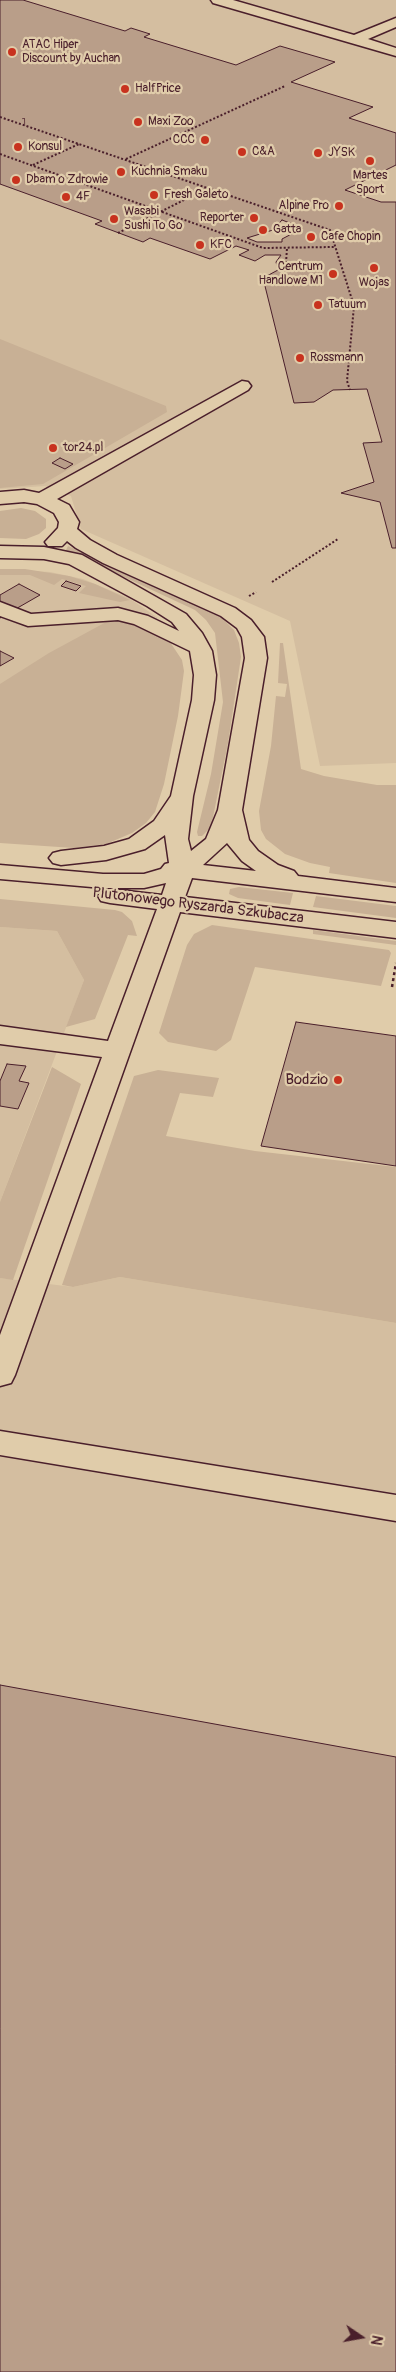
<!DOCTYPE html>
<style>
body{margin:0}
#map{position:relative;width:396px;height:2372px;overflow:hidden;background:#e0ccaa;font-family:Pangolin,sans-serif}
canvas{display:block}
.north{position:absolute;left:336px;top:2312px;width:50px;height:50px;-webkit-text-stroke:4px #e0ccaa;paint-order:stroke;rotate:102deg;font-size:14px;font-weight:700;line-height:20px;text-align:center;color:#4a1f2b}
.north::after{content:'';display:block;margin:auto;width:18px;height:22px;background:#4a1f2b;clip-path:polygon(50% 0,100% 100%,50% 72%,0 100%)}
</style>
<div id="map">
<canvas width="396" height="2372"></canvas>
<div class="north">N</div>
</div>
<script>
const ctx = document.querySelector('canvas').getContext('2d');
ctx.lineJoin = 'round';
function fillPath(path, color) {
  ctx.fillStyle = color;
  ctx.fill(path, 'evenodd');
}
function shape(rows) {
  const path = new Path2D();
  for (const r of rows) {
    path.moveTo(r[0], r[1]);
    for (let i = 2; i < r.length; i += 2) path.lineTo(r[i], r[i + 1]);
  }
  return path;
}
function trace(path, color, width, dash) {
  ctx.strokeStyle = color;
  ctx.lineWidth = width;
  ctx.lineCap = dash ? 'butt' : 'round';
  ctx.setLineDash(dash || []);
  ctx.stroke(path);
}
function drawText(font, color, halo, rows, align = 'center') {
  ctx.font = font + ' Pangolin,sans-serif';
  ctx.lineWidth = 4.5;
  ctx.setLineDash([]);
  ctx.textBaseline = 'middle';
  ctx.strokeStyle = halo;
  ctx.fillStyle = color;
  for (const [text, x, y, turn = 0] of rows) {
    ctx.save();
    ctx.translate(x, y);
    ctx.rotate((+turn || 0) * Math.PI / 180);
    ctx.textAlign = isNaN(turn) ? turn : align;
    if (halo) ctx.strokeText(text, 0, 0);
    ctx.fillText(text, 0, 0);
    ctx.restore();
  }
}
fillPath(shape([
 [0,0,396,0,396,763,320,766,290,621,81,529,71,496,45,486,0,489],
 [0,569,50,572,83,579,129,598,158,618,75,662,0,710],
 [0,927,57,931,84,980,0,1202],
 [120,1277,396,1323,396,2372,0,2372,0,1278,73,1287]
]), '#d4bea0');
fillPath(shape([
 [0,339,166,406,167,412,43,484,0,488],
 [21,508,35,511,46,519,46,528,39,534,26,539,0,538,0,511],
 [68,546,205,607,222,618,234,630,239,643,241,657,228,743,211,827,202,836,198,836,197,832,211,774,223,702,215,633,206,620,195,610,66,550],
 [0,569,25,569,69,576,95,584,130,600,120,602,79,593,86,586,62,579,54,585,30,575,0,575],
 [121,618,159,634,170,642,182,660,184,671,178,716,164,784,155,812,146,823,132,833,106,844,74,848,0,843,0,684,49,653,108,621],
 [280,643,283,643,301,769,324,776,377,785,396,785,396,883,329,873,330,867,310,863,285,854,266,839,261,830,259,811,271,746,276,696,285,697,287,684,278,683],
 [239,887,293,893,290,905,238,898,229,894,230,889],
 [316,896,396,906,396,918,313,907],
 [0,899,115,910,122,912,132,921,137,936,128,935,95,1019,66,1027,84,980,57,931,0,927],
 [212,925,389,950,391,953,381,986,255,967,231,1040,216,1051,168,1042,159,1033,187,945,194,934],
 [313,930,396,941,396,945,313,934],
 [52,1067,81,1084,13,1280,0,1278,0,1202],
 [158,1070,219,1078,213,1097,180,1093,166,1136,255,1151,396,1167,396,1323,120,1277,73,1287,62,1285,134,1076]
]), '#c8b095');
const building = shape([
 [0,0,23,0,125,31,131,28,150,34,144,37,236,65,280,46,335,62,291,82,373,107,349,118,396,133,396,165,345,190,381,202,396,202,396,548,392,548,380,502,341,493,374,482,363,443,382,442,367,389,333,390,314,402,294,403,263,278,278,270,276,262,281,255,265,255,255,261,239,255,249,250,236,246,210,259,150,238,143,242,95,224,102,221,0,184,0,0],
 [282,220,303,228,282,239,282,242,257,242,247,238,273,230,282,220],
 [60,458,73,464,65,469,52,463,60,458],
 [66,581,81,586,76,591,61,586,66,581],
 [19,584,40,595,0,618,0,595,19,584],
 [0,651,14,658,0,666,0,651],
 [296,1022,396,1036,396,1166,261,1146,296,1022],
 [7,1064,26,1066,19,1081,29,1083,18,1109,0,1106,0,1081,7,1064],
 [0,1685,396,1757,396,2372,0,2372,0,1685]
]);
fillPath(building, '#b99e89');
trace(building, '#4a1f2b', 1);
const minor = shape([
 [211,0,233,0,354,35,396,18,396,27,368,39,396,48,396,56,213,3,211,0],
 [242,381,248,382,251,386,248,390,57,499,69,505,79,522,77,529,90,540,117,555,235,608,251,620,264,637,267,658,242,810,249,840,258,851,278,865,294,871,298,876,396,888,396,902,192,878,185,897,396,922,396,938,180,912,15,1375,11,1383,0,1386,0,1335,102,1057,0,1044,0,1026,108,1041,157,909,110,903,101,901,98,896,101,891,110,889,162,895,166,883,144,888,103,888,0,879,0,865,103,874,144,874,161,869,165,864,169,863,165,835,145,849,106,860,61,865,53,863,49,858,53,853,61,851,104,846,129,839,154,821,171,796,192,700,194,675,190,651,134,624,118,620,28,626,0,616,0,602,31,614,118,608,148,616,179,631,172,622,147,606,69,564,44,559,0,558,0,546,44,547,82,555,186,614,202,633,212,651,216,675,214,700,193,796,188,839,191,851,206,839,218,810,245,658,242,637,237,628,221,616,103,563,76,548,67,541,62,546,48,546,45,542,58,528,59,522,54,513,37,504,24,502,0,504,0,492,24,490,39,493,242,381],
 [227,843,242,861,256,871,203,865,227,843],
 [0,1431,396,1495,396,1521,0,1455,0,1431]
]);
trace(minor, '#4a1f2b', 3);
trace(shape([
 [0,117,330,230,354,306,347,381,350,390],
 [0,154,263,248,334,247],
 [126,159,285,86],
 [33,165,79,144],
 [118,233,208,188],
 [286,263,287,248],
 [272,582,338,539],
 [249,596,256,592]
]), '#4a1f2b', 2, [2, 2]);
trace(shape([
 [392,987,396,963]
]), '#4a1f2b', 2.5, [3, 3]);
fillPath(minor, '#e0ccaa');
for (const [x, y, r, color] of [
 [12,52,5,"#c8321e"],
 [125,89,5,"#c8321e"],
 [138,122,5,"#c8321e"],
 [205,140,5,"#c8321e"],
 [18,147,5,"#c8321e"],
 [242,152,5,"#c8321e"],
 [318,153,5,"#c8321e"],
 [370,161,5,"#c8321e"],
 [121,172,5,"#c8321e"],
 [16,180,5,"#c8321e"],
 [154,195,5,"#c8321e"],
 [66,197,5,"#c8321e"],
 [339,206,5,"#c8321e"],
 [254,218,5,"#c8321e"],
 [114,219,5,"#c8321e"],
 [263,230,5,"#c8321e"],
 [311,237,5,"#c8321e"],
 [200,245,5,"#c8321e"],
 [374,268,5,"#c8321e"],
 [333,274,5,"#c8321e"],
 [318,305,5,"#c8321e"],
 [300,358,5,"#c8321e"],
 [53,448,5,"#c8321e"],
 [338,1080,5,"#c8321e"]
]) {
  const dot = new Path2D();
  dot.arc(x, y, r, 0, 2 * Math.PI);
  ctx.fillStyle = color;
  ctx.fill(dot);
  trace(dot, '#e0ccaa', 2);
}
drawText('11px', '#663f42', null, [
 ["1",24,123]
]);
drawText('12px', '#4a1f2b', '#e0ccaa', [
 ["ATAC Hiper",22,45],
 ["Discount by Auchan",22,59],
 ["HalfPrice",135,89],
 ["Maxi Zoo",148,122],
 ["CCC",195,140,"right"],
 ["Konsul",28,147],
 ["C&A",252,152],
 ["JYSK",328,153],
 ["Kuchnia Smaku",131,172],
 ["Martes",370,176,"center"],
 ["Sport",370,190,"center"],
 ["Dbam o Zdrowie",26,180],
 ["Fresh Galeto",164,195],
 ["4F",76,197],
 ["Alpine Pro",329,206,"right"],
 ["Wasabi",124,212],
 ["Sushi To Go",124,226],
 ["Reporter",244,218,"right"],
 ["Gatta",273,230],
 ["Cafe Chopin",321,237],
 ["KFC",210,245],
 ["Centrum",323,267,"right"],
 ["Handlowe M1",323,281,"right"],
 ["Wojas",374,283,"center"],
 ["Tatuum",328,305],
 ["Rossmann",310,358],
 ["tor24.pl",63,448]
], 'left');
drawText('15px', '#4a1f2b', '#e0ccaa', [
 ["Plutonowego Ryszarda Szkubacza",198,906,7]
]);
drawText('15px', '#4a1f2b', '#e0ccaa', [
 ["Bodzio",328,1080]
], 'right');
</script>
